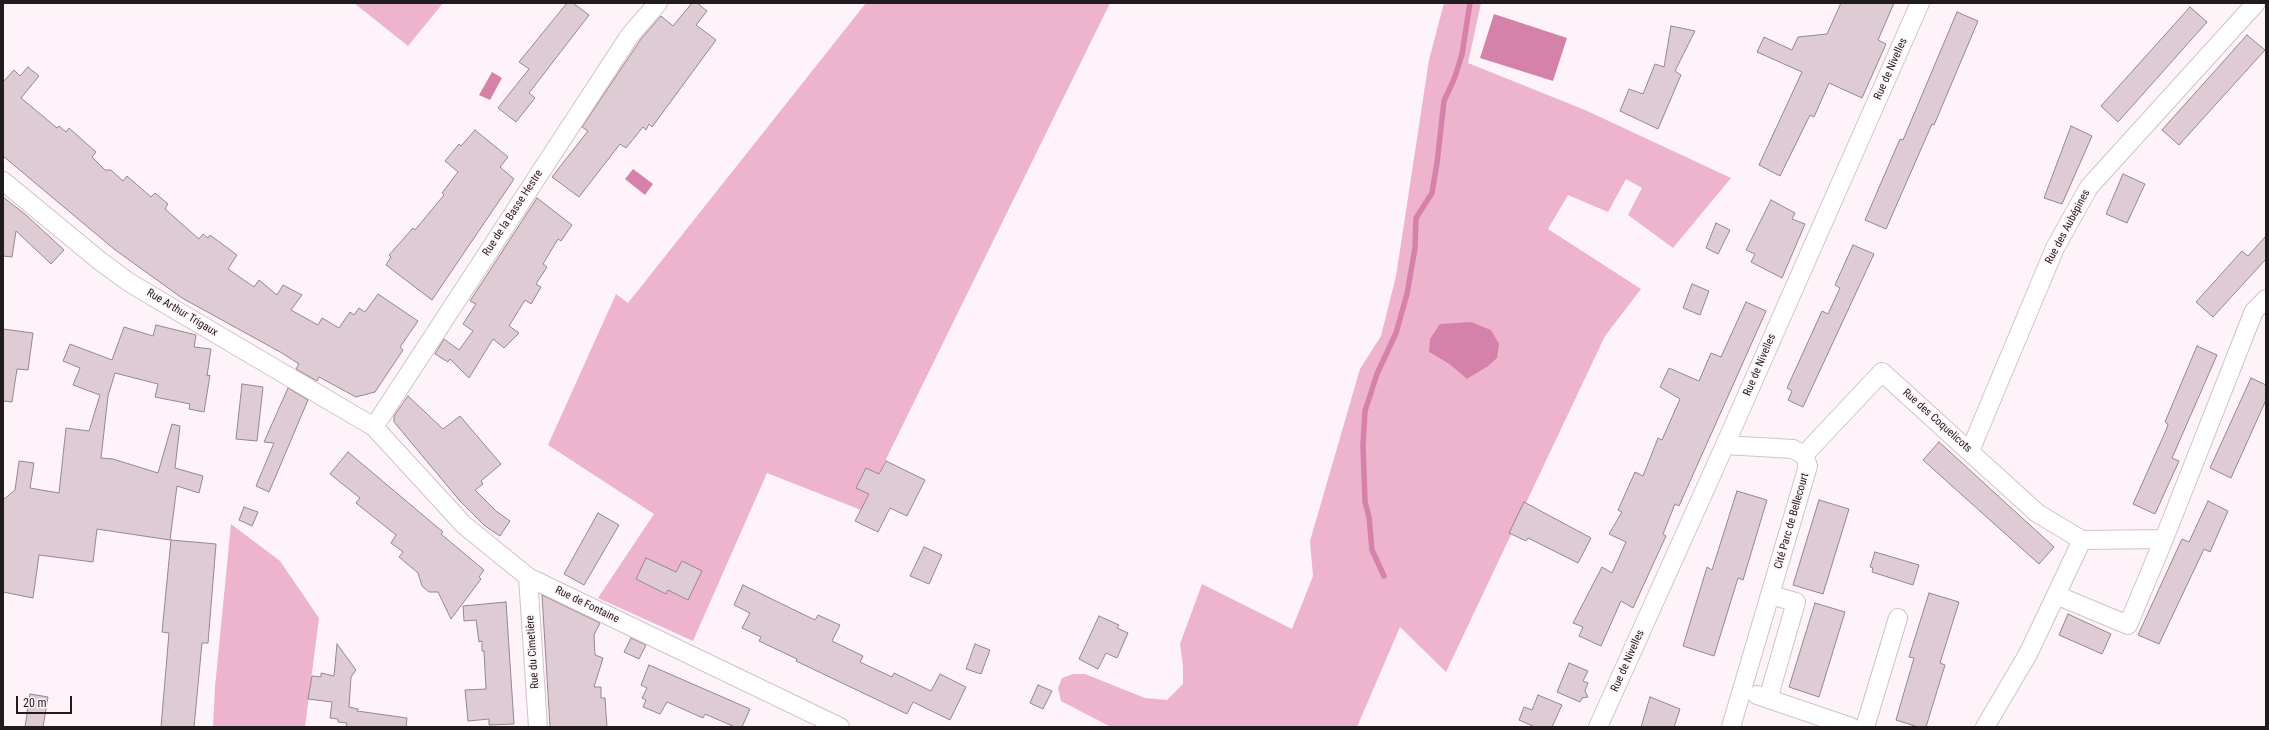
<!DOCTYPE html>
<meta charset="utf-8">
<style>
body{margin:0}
#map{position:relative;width:2269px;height:730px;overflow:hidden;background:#fef3f8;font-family:"Roboto Condensed",sans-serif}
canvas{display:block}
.frame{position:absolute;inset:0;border:4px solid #221b1e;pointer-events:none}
.scale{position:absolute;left:16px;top:696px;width:56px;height:18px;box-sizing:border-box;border:2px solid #221b1e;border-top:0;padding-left:5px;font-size:12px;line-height:14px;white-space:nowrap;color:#221b1e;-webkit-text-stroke:3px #fef3f8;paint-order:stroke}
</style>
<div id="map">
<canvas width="2269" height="730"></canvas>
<div class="frame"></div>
<div class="scale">20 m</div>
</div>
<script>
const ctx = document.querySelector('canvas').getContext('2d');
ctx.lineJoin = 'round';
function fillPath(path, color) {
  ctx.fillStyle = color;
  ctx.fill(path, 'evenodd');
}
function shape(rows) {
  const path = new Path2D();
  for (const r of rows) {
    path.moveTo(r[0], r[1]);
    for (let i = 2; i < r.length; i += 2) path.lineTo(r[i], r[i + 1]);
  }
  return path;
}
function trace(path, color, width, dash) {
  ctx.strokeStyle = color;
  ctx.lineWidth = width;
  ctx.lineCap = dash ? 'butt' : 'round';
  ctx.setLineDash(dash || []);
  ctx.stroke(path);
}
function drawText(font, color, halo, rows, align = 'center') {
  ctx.font = font + ' "Roboto Condensed",sans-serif';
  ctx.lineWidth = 3;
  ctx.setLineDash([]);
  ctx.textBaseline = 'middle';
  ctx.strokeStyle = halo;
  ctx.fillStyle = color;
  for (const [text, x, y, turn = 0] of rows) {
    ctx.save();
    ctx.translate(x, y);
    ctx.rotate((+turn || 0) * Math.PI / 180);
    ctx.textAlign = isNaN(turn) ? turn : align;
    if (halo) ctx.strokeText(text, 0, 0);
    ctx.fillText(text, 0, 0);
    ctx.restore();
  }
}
fillPath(shape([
 [354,3,443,3,408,46],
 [866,3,1110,3,861,510,767,473,693,641,598,598,654,514,548,445,616,294,628,303],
 [1444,3,1481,3,1468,63,1585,110,1731,178,1673,248,1628,215,1642,188,1626,179,1608,212,1568,195,1548,229,1641,289,1605,336,1446,672,1400,627,1357,727,1111,727,1061,701,1058,688,1062,678,1073,674,1085,674,1145,698,1167,700,1183,684,1183,667,1180,644,1202,584,1292,629,1313,576,1310,541,1360,369,1381,336,1396,276,1429,60],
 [1429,352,1487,367,1467,379,1449,364],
 [231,524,280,561,319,618,305,727,213,727,215,687]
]), '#eeb4ce');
fillPath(shape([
 [1494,14,1567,38,1553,81,1480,58],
 [492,72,502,78,490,100,479,95],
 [633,169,653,184,645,195,625,179],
 [1471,322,1491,330,1499,344,1497,358,1487,367,1467,379,1449,364,1429,352,1430,339,1440,324]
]), '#d582ab');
trace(shape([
 [1384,576,1372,550,1369,517,1365,502,1363,445,1365,411,1377,374,1396,333,1407,294,1415,248,1416,218,1432,193,1437,163,1444,101,1455,77,1462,54,1470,3]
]), '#d582ab', 5.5);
const building = shape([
 [567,3,573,3,589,15,529,93,535,98,516,122,498,108,529,69,519,62,567,3],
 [692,3,697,3,707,11,696,25,716,40,652,127,649,124,646,130,643,127,626,148,620,144,579,197,552,177,588,131,582,127,641,39,661,16,673,26,692,3],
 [1841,3,1894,3,1878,40,1886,44,1862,98,1829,83,1814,117,1810,115,1780,176,1759,165,1802,72,1757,52,1764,37,1792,50,1798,37,1827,34,1841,3],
 [2190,7,2207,22,2118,122,2101,106,2190,7],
 [1957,12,1978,21,1934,125,1932,124,1886,229,1865,220,1900,139,1903,140,1957,12],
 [1671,26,1695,31,1675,71,1681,75,1658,129,1620,111,1629,89,1643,94,1655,64,1664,67,1671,26],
 [2247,35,2265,50,2179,145,2162,130,2247,35],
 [28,67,39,76,21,98,57,128,59,126,66,132,69,128,96,152,92,157,105,170,111,170,123,181,127,176,151,197,155,193,168,204,165,209,199,239,203,234,208,238,210,235,237,255,228,269,254,287,259,280,277,295,283,285,302,295,291,310,318,325,322,318,339,328,350,312,354,315,359,308,365,312,378,294,418,321,400,347,403,350,375,392,356,397,319,377,317,381,296,369,299,364,282,353,182,298,114,249,3,156,3,82,14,70,20,76,28,67],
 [2071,126,2092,136,2062,204,2044,198,2071,126],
 [475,130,508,157,500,167,514,179,432,300,386,265,391,257,389,255,413,228,415,230,444,195,442,193,458,172,445,161,459,144,461,146,475,130],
 [2123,174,2145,184,2127,223,2106,214,2123,174],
 [3,197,26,215,64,250,51,264,16,231,12,257,3,256,3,197],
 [537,198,572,225,561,241,558,239,543,264,547,267,536,284,541,287,531,304,525,300,509,326,519,333,504,348,493,339,469,378,450,359,448,362,435,354,444,339,459,350,473,331,463,324,476,304,470,301,537,198],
 [1771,200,1795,213,1792,219,1805,224,1782,278,1751,262,1755,254,1746,250,1771,200],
 [1716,223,1730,230,1718,254,1706,248,1716,223],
 [2266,236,2266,259,2213,317,2196,302,2242,251,2248,256,2266,236],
 [1853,245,1874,254,1803,407,1788,400,1792,391,1787,388,1822,311,1828,314,1840,288,1835,285,1853,245],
 [1692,284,1709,291,1700,315,1683,308,1692,284],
 [1746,302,1766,311,1679,506,1675,504,1663,534,1666,536,1633,608,1621,601,1601,646,1579,636,1583,627,1573,623,1602,567,1612,573,1626,542,1609,534,1622,512,1618,510,1635,472,1643,476,1658,438,1662,440,1680,399,1660,387,1669,368,1699,381,1711,353,1721,357,1746,302],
 [156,325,196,335,194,347,211,349,207,376,210,375,204,412,189,409,190,404,155,397,158,384,115,373,108,396,101,458,113,459,158,473,172,424,180,426,175,468,203,476,199,493,177,486,170,540,97,529,93,562,39,555,33,598,3,592,3,500,15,490,19,461,34,463,30,488,59,493,66,428,89,431,100,395,73,385,80,368,63,361,70,344,112,360,124,327,153,336,156,325],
 [3,329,33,333,28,370,17,369,12,402,3,401,3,329],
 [2197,346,2217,355,2172,458,2179,461,2155,514,2133,504,2167,428,2168,424,2165,422,2197,346],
 [2251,378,2266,385,2266,400,2231,478,2210,468,2251,378],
 [242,384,263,387,257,441,236,439,242,384],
 [288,388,308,400,269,492,256,486,274,443,264,442,288,388],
 [408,396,443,429,460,416,501,464,481,481,483,484,475,490,496,511,510,521,500,536,485,526,460,501,394,422,394,416,408,396],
 [1939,442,2054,547,2039,564,1923,460,1939,442],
 [348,452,443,532,441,534,484,570,479,577,481,579,451,619,438,592,429,592,422,586,418,573,399,557,403,552,391,543,396,535,356,503,360,498,330,474,348,452],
 [886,461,925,480,907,516,890,508,878,532,855,521,869,494,856,488,866,468,879,474,886,461],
 [1737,491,1767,500,1743,580,1738,578,1714,656,1683,646,1707,567,1712,570,1737,491],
 [1819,500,1849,509,1823,594,1793,585,1819,500],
 [2208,501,2228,511,2210,552,2204,549,2159,644,2138,635,2182,539,2189,542,2208,501],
 [1524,502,1591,538,1578,563,1528,538,1526,541,1509,533,1524,502],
 [244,507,258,512,252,526,239,520,244,507],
 [598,513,619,525,584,585,564,574,598,513],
 [171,540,216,544,208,643,202,643,194,727,161,727,169,633,162,632,171,540],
 [924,547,942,555,929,584,910,576,924,547],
 [1875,552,1919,565,1913,585,1872,572,1873,568,1870,567,1875,552],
 [646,558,676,572,682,561,702,571,688,600,668,590,666,594,636,579,646,558],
 [743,585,815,620,818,615,840,625,832,641,863,656,860,662,892,677,894,673,931,691,940,674,966,687,950,720,913,702,907,714,796,661,797,659,759,641,761,637,742,628,750,613,734,605,743,585],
 [1929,593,1959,602,1940,663,1945,665,1926,727,1918,727,1896,720,1914,658,1909,657,1929,593],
 [542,595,600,623,594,635,595,655,603,658,594,687,601,687,601,698,605,698,607,727,550,727,542,595],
 [506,602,514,724,489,725,489,719,468,721,465,690,486,689,484,651,482,651,482,641,479,642,476,620,464,621,463,606,506,602],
 [1815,603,1845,612,1819,697,1789,687,1815,603],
 [2068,614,2111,634,2102,654,2059,635,2068,614],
 [1099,616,1119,625,1117,628,1128,633,1117,658,1106,653,1098,669,1079,659,1099,616],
 [631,638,646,645,639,659,624,652,631,638],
 [337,644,356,670,351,677,349,707,358,709,357,711,407,718,406,727,346,727,347,723,338,722,338,719,330,718,332,702,308,699,312,676,321,677,321,673,334,676,337,644],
 [975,644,990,650,981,674,966,669,975,644],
 [1569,663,1588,671,1583,681,1588,683,1585,691,1588,697,1582,698,1580,702,1557,692,1569,663],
 [649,665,750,709,742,727,735,727,705,714,703,718,667,702,660,714,643,707,646,700,642,698,647,688,641,685,649,665],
 [1038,685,1052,691,1043,709,1030,703,1038,685],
 [30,694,48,697,43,727,25,727,30,694],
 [1538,695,1562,705,1552,727,1535,727,1519,720,1524,707,1532,710,1538,695],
 [1650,697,1680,709,1674,727,1641,727,1650,697]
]);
fillPath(building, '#decbd3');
trace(building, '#97868e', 1);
const minor = shape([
 [3,181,100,261,130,283,374,427,464,525,528,577,840,727],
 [374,427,630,35,658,3],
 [1725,445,1793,449,1804,455,1808,466,1731,727],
 [1970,451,2055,248,2089,187,2256,3],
 [1804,455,1882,372,2037,513,2082,540],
 [2164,539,2082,540,2056,595,2128,625,2164,539,2254,311,2266,299],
 [528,577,538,727],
 [1757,695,1851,727],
 [1768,699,1796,602,1770,595],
 [1598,727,1725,445,1920,3],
 [1865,727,1898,618],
 [1985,727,2028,654,2056,595]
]);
trace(minor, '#d3c1c9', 20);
trace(minor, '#fff', 18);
drawText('11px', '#221b1e', '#fef3f8', [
 ["Rue de Nivelles",1891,69,-66],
 ["Rue de la Basse Hestre",513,213,-57],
 ["Rue des Aubépines",2068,227,-62],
 ["Rue Arthur Trigaux",182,313,31],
 ["Rue de Nivelles",1760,365,-67],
 ["Rue des Coquelicots",1937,421,42],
 ["Cité Parc de Bellecourt",1792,521,-74],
 ["Rue de Fontaine",587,605,26],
 ["Rue du Cimetière",533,652,-94],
 ["Rue de Nivelles",1628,661,-66]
]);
</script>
